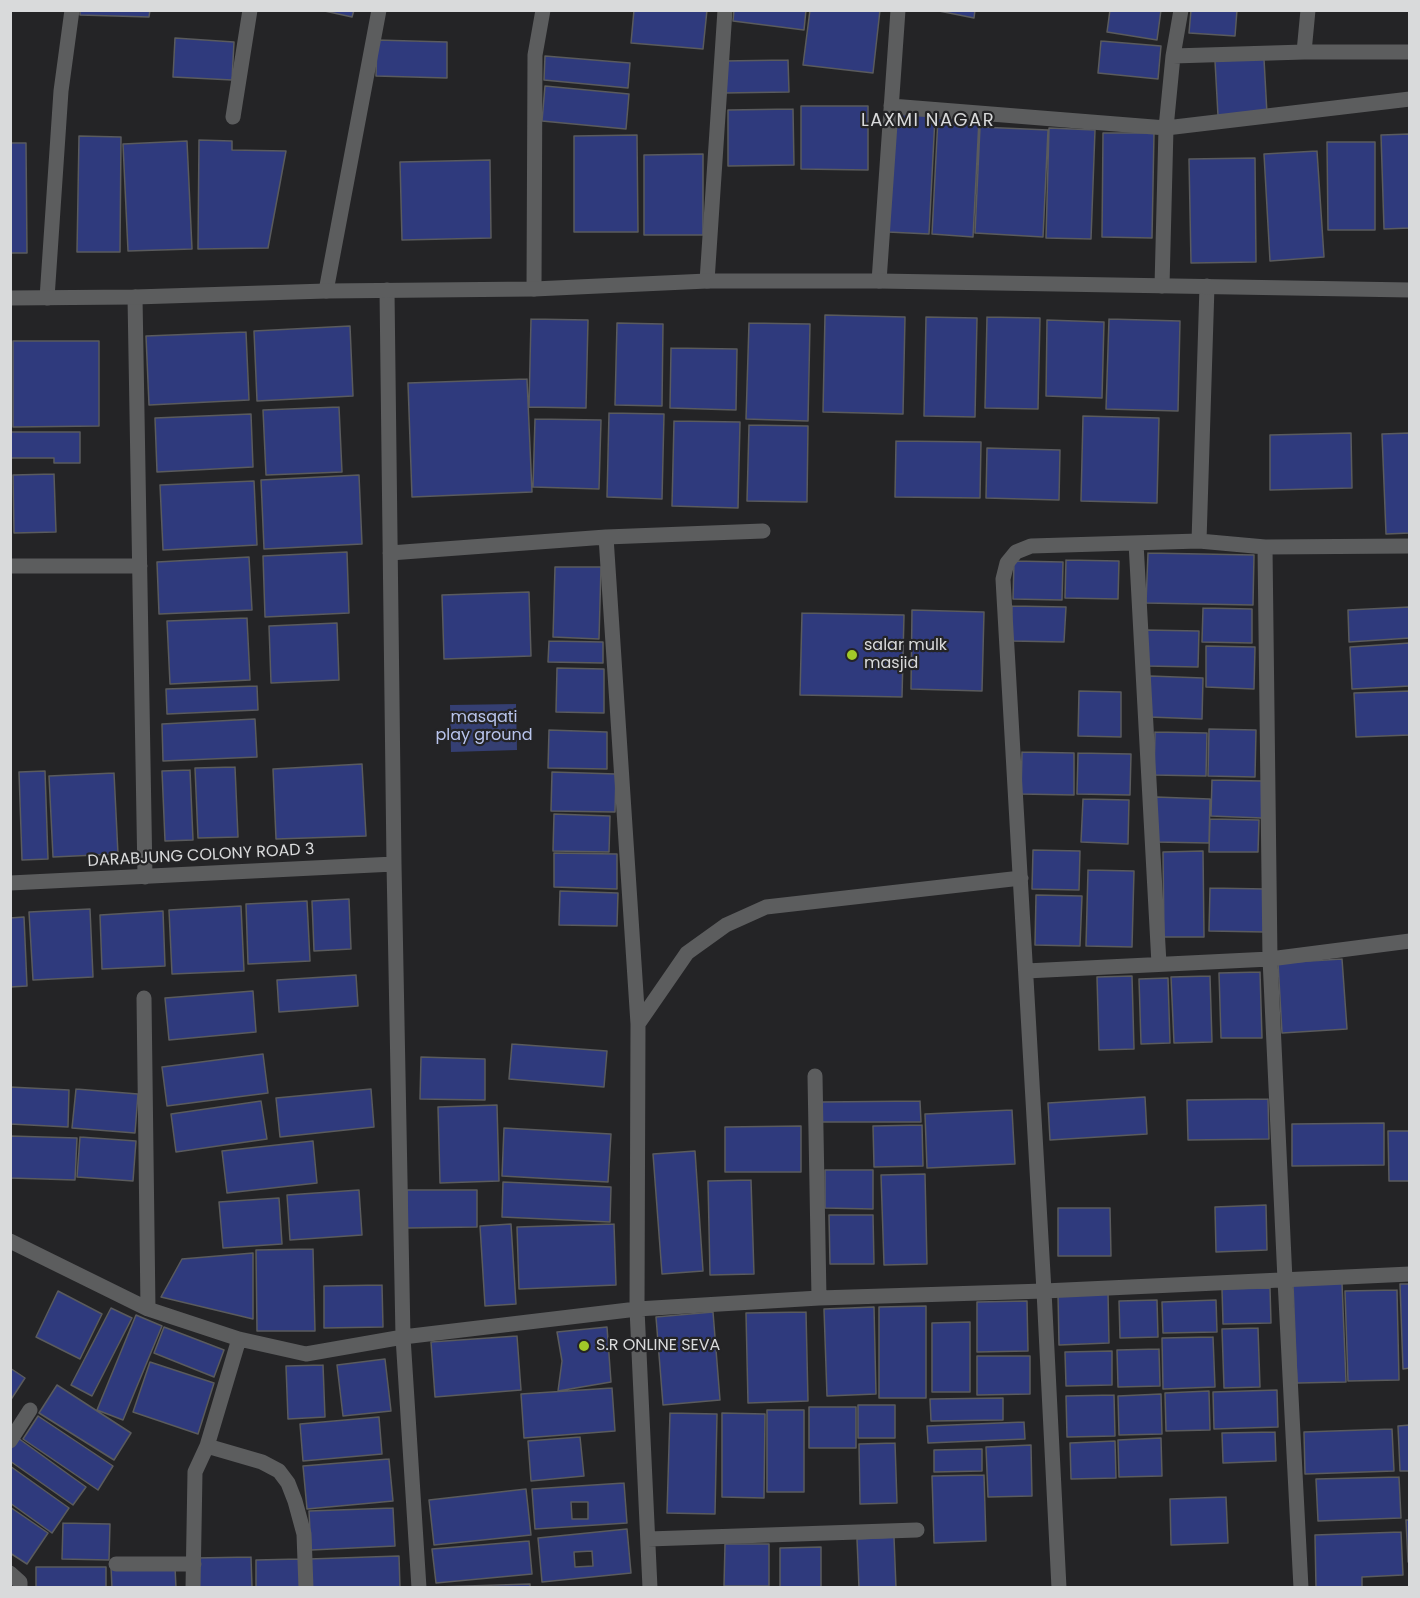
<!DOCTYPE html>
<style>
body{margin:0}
#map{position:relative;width:1420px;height:1598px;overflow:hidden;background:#242426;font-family:Poppins,sans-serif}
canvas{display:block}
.frame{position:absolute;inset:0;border:12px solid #d9dadb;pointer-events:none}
</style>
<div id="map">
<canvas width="1420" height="1598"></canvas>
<div class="frame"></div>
</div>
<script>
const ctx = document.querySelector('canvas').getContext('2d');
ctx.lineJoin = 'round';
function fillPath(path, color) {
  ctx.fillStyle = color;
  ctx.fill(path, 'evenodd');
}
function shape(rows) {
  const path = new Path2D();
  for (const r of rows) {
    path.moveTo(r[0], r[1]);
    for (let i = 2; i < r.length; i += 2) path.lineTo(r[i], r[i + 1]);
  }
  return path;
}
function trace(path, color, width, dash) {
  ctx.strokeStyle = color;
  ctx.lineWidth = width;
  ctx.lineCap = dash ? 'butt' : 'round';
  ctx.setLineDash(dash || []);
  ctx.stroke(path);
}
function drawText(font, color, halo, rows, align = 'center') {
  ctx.font = font + ' Poppins,sans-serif';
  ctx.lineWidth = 4.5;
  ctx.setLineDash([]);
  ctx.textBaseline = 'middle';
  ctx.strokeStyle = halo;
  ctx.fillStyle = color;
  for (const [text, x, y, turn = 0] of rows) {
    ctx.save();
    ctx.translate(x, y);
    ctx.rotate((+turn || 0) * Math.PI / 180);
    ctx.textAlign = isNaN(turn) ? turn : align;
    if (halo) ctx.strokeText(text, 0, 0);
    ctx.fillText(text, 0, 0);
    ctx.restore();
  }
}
fillPath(shape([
 [516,704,517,750,451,752,450,705]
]), '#353f72');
const building = shape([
 [80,10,150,10,149,17,80,15,80,10],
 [320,10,354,10,352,17,320,10],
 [634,10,707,10,703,49,631,43,634,10],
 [734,10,806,10,804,30,733,21,734,10],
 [810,10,880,10,873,73,803,65,810,10],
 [934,10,975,10,974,18,934,10],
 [1110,10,1161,10,1157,40,1107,32,1110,10],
 [1191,10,1237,10,1235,36,1189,33,1191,10],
 [175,38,234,42,232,80,173,77,175,38],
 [377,40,447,42,447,78,376,76,377,40],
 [1101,41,1161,46,1158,79,1098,73,1101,41],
 [545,56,630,63,628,88,544,80,545,56],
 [1264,59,1267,114,1218,116,1215,61,1264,59],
 [788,60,789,92,723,93,723,61,788,60],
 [545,86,629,94,626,129,542,121,545,86],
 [801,106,868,106,868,170,801,169,801,106],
 [793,109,794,165,728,166,728,110,793,109],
 [894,114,935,117,929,234,888,232,894,114],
 [938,118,979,120,973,237,932,234,938,118],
 [980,127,1048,130,1043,237,975,233,980,127],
 [1049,128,1095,130,1091,239,1046,238,1049,128],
 [1103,133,1154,133,1152,238,1102,237,1103,133],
 [1410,134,1410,228,1384,229,1381,135,1410,134],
 [637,135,638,232,574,232,574,136,637,135],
 [79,136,121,137,120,252,77,252,79,136],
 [199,140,232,141,232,150,286,151,268,248,198,249,199,140],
 [187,141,192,249,128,251,123,144,187,141],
 [1327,142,1375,142,1375,230,1328,230,1327,142],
 [10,143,26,143,27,253,10,253,10,143],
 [1317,151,1324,257,1270,261,1264,154,1317,151],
 [703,154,703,235,644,235,644,155,703,154],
 [1255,158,1256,262,1191,263,1189,159,1255,158],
 [490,160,491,238,402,240,400,162,490,160],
 [825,315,905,317,903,414,823,412,825,315],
 [926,317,977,318,975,417,924,416,926,317],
 [987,317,1040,318,1038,409,985,408,987,317],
 [531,319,588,320,586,408,529,407,531,319],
 [1109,319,1180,321,1178,411,1106,409,1109,319],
 [1047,320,1104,322,1102,398,1046,396,1047,320],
 [617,323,663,324,662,406,615,405,617,323],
 [749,323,810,324,808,421,746,419,749,323],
 [350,326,353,396,257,401,254,331,350,326],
 [246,332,249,400,149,405,146,336,246,332],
 [13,341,99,341,99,426,13,427,13,341],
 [671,348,737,349,736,410,670,408,671,348],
 [527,379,532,492,412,497,408,383,527,379],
 [339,407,342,472,266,475,263,410,339,407],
 [609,413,664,414,662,499,607,497,609,413],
 [251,414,253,467,157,472,155,418,251,414],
 [1083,416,1159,418,1157,503,1081,501,1083,416],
 [535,419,601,420,599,489,533,487,535,419],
 [674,421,740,422,738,508,672,506,674,421],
 [749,425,808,426,807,502,747,501,749,425],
 [10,432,80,432,80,463,54,463,54,458,10,458,10,432],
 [1351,433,1352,488,1270,490,1270,435,1351,433],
 [1410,433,1410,533,1386,534,1382,434,1410,433],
 [896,441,981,442,980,498,895,497,896,441],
 [987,448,1060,450,1059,500,986,498,987,448],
 [54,474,56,532,14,533,13,475,54,474],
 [359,475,362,544,264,549,261,480,359,475],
 [254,481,257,545,163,550,160,485,254,481],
 [347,552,349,613,265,617,263,556,347,552],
 [1148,553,1254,555,1253,605,1146,603,1148,553],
 [249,557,252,610,159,614,157,562,249,557],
 [1066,560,1119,561,1118,599,1065,598,1066,560],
 [1014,561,1063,562,1062,600,1013,599,1014,561],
 [555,567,601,567,599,639,553,637,555,567],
 [529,592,531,656,444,659,442,595,529,592],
 [1012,606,1066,607,1064,642,1011,641,1012,606],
 [1410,607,1410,638,1349,642,1348,610,1410,607],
 [1203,608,1252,609,1252,643,1202,642,1203,608],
 [912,610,984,612,982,691,911,689,912,610],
 [802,613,904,615,902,697,800,695,802,613],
 [247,618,250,680,170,684,167,621,247,618],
 [337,623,339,680,271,683,269,626,337,623],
 [1146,630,1199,631,1198,667,1146,666,1146,630],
 [549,641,603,642,603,663,548,662,549,641],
 [1410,643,1410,686,1352,689,1350,647,1410,643],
 [1206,646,1255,647,1254,689,1206,687,1206,646],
 [557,668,604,669,604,713,556,712,557,668],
 [1150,676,1203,678,1202,719,1149,717,1150,676],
 [257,686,258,710,167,714,166,689,257,686],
 [1079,691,1121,692,1121,737,1078,736,1079,691],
 [1410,691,1410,735,1356,737,1354,693,1410,691],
 [255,719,257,757,163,761,162,724,255,719],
 [1209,729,1256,730,1255,777,1208,776,1209,729],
 [549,730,607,732,607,769,548,768,549,730],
 [1155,732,1207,733,1206,776,1154,775,1155,732],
 [1022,752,1074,753,1074,795,1021,794,1022,752],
 [1078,753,1131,754,1130,795,1077,794,1078,753],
 [362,764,366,836,276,839,273,769,362,764],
 [235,767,238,837,198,838,195,768,235,767],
 [190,770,193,840,165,841,162,771,190,770],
 [45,771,48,859,22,860,19,772,45,771],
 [552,772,616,774,615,812,551,811,552,772],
 [114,773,118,854,53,857,49,776,114,773],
 [1212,780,1263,781,1262,818,1211,816,1212,780],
 [1156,797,1210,799,1209,843,1155,842,1156,797],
 [1083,799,1129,800,1128,844,1081,842,1083,799],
 [554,814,610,816,609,852,553,851,554,814],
 [1210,819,1259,820,1258,852,1209,852,1210,819],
 [1033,850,1080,851,1079,890,1032,889,1033,850],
 [1203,851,1204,937,1164,937,1163,852,1203,851],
 [554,853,617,854,617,889,554,887,554,853],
 [1088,870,1134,871,1132,947,1086,946,1088,870],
 [1210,888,1266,889,1265,932,1209,931,1210,888],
 [560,891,618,893,617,926,559,925,560,891],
 [1036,895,1082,896,1080,946,1035,945,1036,895],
 [349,899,351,949,314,951,312,901,349,899],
 [307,901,310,961,248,964,246,904,307,901],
 [241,906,244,971,172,974,169,910,241,906],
 [90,909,93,977,33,980,29,912,90,909],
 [163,911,165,966,102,969,100,915,163,911],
 [24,917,27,986,10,987,10,918,24,917],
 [1342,959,1347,1029,1282,1033,1278,963,1342,959],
 [1260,972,1262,1038,1221,1038,1219,973,1260,972],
 [356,975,358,1006,279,1012,277,980,356,975],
 [1132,976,1134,1049,1099,1050,1097,977,1132,976],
 [1210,976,1212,1042,1174,1043,1171,977,1210,976],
 [1168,978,1170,1043,1141,1044,1139,979,1168,978],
 [253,991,256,1032,169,1040,165,998,253,991],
 [512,1044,607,1051,604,1087,509,1079,512,1044],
 [263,1054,268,1093,167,1106,162,1067,263,1054],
 [421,1057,485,1059,485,1100,420,1099,421,1057],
 [10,1087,69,1090,68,1127,10,1124,10,1087],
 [76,1089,138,1094,135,1133,72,1128,76,1089],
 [371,1089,374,1127,280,1137,276,1098,371,1089],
 [1145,1097,1147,1134,1050,1140,1048,1103,1145,1097],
 [1268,1099,1269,1139,1188,1140,1187,1100,1268,1099],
 [261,1101,267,1139,176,1152,171,1114,261,1101],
 [920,1101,921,1122,822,1122,822,1102,920,1101],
 [497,1105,499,1181,440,1183,438,1107,497,1105],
 [1012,1110,1015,1164,927,1168,925,1114,1012,1110],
 [1384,1123,1384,1165,1292,1166,1292,1124,1384,1123],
 [922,1125,923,1166,874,1167,873,1126,922,1125],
 [801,1126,801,1172,725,1172,725,1127,801,1126],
 [504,1128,611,1134,608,1182,502,1176,504,1128],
 [1388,1131,1410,1131,1410,1181,1389,1181,1388,1131],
 [10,1136,77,1138,75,1180,10,1178,10,1136],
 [80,1137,136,1141,133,1181,77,1177,80,1137],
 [313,1141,317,1183,227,1193,222,1151,313,1141],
 [695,1151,703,1271,662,1274,653,1154,695,1151],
 [825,1170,873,1170,873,1209,825,1208,825,1170],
 [925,1174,927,1264,884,1265,881,1175,925,1174],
 [751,1180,754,1274,710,1275,708,1181,751,1180],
 [503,1182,611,1187,610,1222,502,1217,503,1182],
 [359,1190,362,1235,290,1240,287,1195,359,1190],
 [407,1190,477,1190,477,1227,407,1228,407,1190],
 [279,1198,282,1244,223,1248,219,1202,279,1198],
 [1266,1205,1267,1250,1216,1252,1215,1207,1266,1205],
 [1058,1208,1110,1208,1111,1256,1058,1256,1058,1208],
 [829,1215,873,1215,874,1264,830,1264,829,1215],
 [511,1224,516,1304,485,1306,480,1226,511,1224],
 [614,1224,616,1285,519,1289,517,1227,614,1224],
 [313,1249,315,1331,257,1331,256,1250,313,1249],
 [253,1253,253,1319,161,1297,182,1259,253,1253],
 [1342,1283,1346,1382,1297,1383,1293,1285,1342,1283],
 [1400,1284,1410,1284,1410,1368,1403,1369,1400,1284],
 [382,1285,383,1327,324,1328,324,1286,382,1285],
 [1270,1288,1271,1323,1223,1324,1222,1289,1270,1288],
 [1397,1290,1399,1380,1348,1381,1345,1291,1397,1290],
 [58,1291,102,1314,80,1359,36,1337,58,1291],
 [1108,1292,1109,1343,1059,1345,1058,1294,1108,1292],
 [1157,1300,1158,1337,1120,1338,1119,1301,1157,1300],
 [1216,1300,1217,1332,1163,1333,1162,1302,1216,1300],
 [1027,1301,1028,1351,977,1352,977,1302,1027,1301],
 [926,1306,926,1398,879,1398,879,1307,926,1306],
 [874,1307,876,1394,827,1396,824,1309,874,1307],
 [111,1308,132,1318,92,1396,71,1385,111,1308],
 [713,1312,720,1400,663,1405,656,1317,713,1312],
 [806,1312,808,1401,748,1403,746,1313,806,1312],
 [136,1315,162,1326,123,1420,97,1410,136,1315],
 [970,1322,970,1392,932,1392,932,1323,970,1322],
 [164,1327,224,1350,214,1377,154,1353,164,1327],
 [607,1327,611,1382,558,1391,562,1361,557,1332,607,1327],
 [1258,1328,1260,1387,1224,1388,1222,1329,1258,1328],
 [517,1336,521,1390,435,1397,431,1342,517,1336],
 [1213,1337,1215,1387,1163,1389,1162,1338,1213,1337],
 [1159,1349,1160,1386,1118,1387,1117,1350,1159,1349],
 [1112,1351,1112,1385,1066,1386,1065,1352,1112,1351],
 [977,1356,1030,1356,1030,1394,977,1395,977,1356],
 [385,1359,391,1411,343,1416,337,1365,385,1359],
 [150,1362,214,1383,198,1434,133,1412,150,1362],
 [323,1365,325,1417,288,1419,286,1366,323,1365],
 [10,1368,25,1378,10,1401,10,1368],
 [57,1385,131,1433,114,1460,39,1413,57,1385],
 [612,1388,615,1431,524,1438,521,1394,612,1388],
 [1277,1390,1278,1427,1214,1429,1213,1392,1277,1390],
 [1209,1391,1210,1430,1166,1431,1165,1393,1209,1391],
 [1161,1394,1162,1434,1119,1435,1118,1396,1161,1394],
 [1114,1395,1115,1436,1067,1437,1066,1396,1114,1395],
 [1003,1398,1003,1420,931,1421,930,1399,1003,1398],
 [858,1405,895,1405,895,1438,858,1438,858,1405],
 [809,1407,856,1407,856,1448,809,1448,809,1407],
 [767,1410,804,1410,804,1492,767,1492,767,1410],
 [670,1413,717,1414,715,1514,667,1513,670,1413],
 [722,1413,765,1414,764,1498,722,1497,722,1413],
 [38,1416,113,1466,98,1490,23,1439,38,1416],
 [379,1417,382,1454,303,1461,300,1424,379,1417],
 [1024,1422,1025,1439,928,1443,927,1426,1024,1422],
 [1410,1425,1410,1471,1400,1471,1398,1426,1410,1425],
 [1392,1429,1394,1471,1305,1474,1304,1432,1392,1429],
 [1275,1432,1276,1461,1223,1463,1222,1433,1275,1432],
 [580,1437,584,1476,531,1481,528,1441,580,1437],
 [18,1438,86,1487,73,1505,10,1461,10,1450,18,1438],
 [1161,1438,1162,1476,1119,1477,1118,1440,1161,1438],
 [1115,1441,1116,1478,1071,1479,1070,1443,1115,1441],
 [895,1443,897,1503,860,1504,859,1444,895,1443],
 [1031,1445,1032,1496,988,1497,986,1447,1031,1445],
 [982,1449,982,1471,934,1472,934,1450,982,1449],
 [389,1459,393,1501,307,1509,303,1466,389,1459],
 [10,1466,69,1508,52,1533,10,1503,10,1466],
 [984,1475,986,1541,934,1543,932,1476,984,1475],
 [1399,1477,1401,1518,1318,1521,1316,1479,1399,1477],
 [624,1483,627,1523,535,1529,532,1489,624,1483],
 [571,1502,588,1502,588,1519,572,1519,571,1502],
 [526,1489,531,1535,434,1545,429,1500,526,1489],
 [1226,1497,1228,1543,1171,1545,1170,1499,1226,1497],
 [10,1507,48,1533,27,1564,10,1553,10,1507],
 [393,1508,395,1546,311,1550,309,1511,393,1508],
 [1406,1520,1410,1520,1410,1562,1408,1562,1406,1520],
 [63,1523,110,1524,109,1560,62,1559,63,1523],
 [627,1529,631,1573,542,1582,538,1538,627,1529],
 [592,1551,593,1566,575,1567,574,1552,592,1551],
 [1401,1532,1403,1575,1362,1577,1362,1588,1316,1588,1315,1535,1401,1532],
 [894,1537,896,1588,859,1588,857,1539,894,1537],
 [529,1541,532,1574,436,1583,432,1549,529,1541],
 [725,1544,769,1544,769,1586,724,1586,725,1544],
 [821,1547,821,1588,780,1588,780,1548,821,1547],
 [399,1556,400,1588,310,1588,309,1559,399,1556],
 [251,1557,252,1588,195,1588,195,1558,251,1557],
 [300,1559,301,1588,256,1588,256,1560,300,1559],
 [36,1567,106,1567,106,1588,36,1588,36,1567],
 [111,1567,175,1567,176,1588,112,1588,111,1567],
 [530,1584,530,1588,436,1587,530,1584]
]);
fillPath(building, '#2f3a7d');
trace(building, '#5a5b5d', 1.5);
trace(shape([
 [1304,52,1308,10],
 [1173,56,1304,52,1410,52],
 [891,106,1166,128,1410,99],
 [233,117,250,10],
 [707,281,725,10],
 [879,281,898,10],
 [1162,286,1166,128,1173,56,1181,10],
 [534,289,535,55,543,10],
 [387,290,394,864,403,1337,419,1588],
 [326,291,379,10],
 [135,297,145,877],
 [47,298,61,91,72,10],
 [606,537,638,1024,637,1309,650,1588],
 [1199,541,1265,547,1410,546],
 [1136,543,1159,964],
 [1265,547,1270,959,1285,1280,1301,1588],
 [390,553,606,537,763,531],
 [10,566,140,566],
 [10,883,394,864],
 [1026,971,1270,959,1410,941],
 [144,998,148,1309],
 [638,1024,687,953,726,925,766,907,1021,878],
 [815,1076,819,1298],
 [10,1241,148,1309,239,1339,306,1354,403,1337,637,1309,819,1298,1044,1291,1410,1274],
 [10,1441,30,1410],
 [207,1446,262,1462,279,1471,288,1483,295,1501,304,1534,306,1588],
 [648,1539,917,1530],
 [116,1564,194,1564],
 [10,1573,20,1582,20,1588],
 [193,1588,195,1472,207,1446,239,1339],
 [1059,1588,1044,1291,1003,579,1007,563,1016,552,1031,546,1199,541,1207,286]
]), '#5c5d5e', 15);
trace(shape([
 [10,298,135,297,326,291,534,289,707,281,879,281,1410,290]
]), '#5c5d5e', 15);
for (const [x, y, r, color] of [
 [852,655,6,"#a2c928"],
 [584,1346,6,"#a2c928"]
]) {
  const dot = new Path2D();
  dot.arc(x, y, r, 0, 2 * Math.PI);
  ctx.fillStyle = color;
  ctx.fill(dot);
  trace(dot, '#242426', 2);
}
drawText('16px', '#d9dadb', '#242426', [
 ["salar mulk",864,646],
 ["masjid",864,664],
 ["S.R ONLINE SEVA",596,1346]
], 'left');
drawText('16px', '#b9c5ed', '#242426', [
 ["masqati",484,718],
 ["play ground",484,736]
]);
drawText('16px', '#d9dadb', '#242426', [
 ["DARABJUNG COLONY ROAD 3",201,856,-3]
]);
ctx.letterSpacing = '1.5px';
drawText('18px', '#d9dadb', '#242426', [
 ["LAXMI NAGAR",928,121]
]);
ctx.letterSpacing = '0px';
</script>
